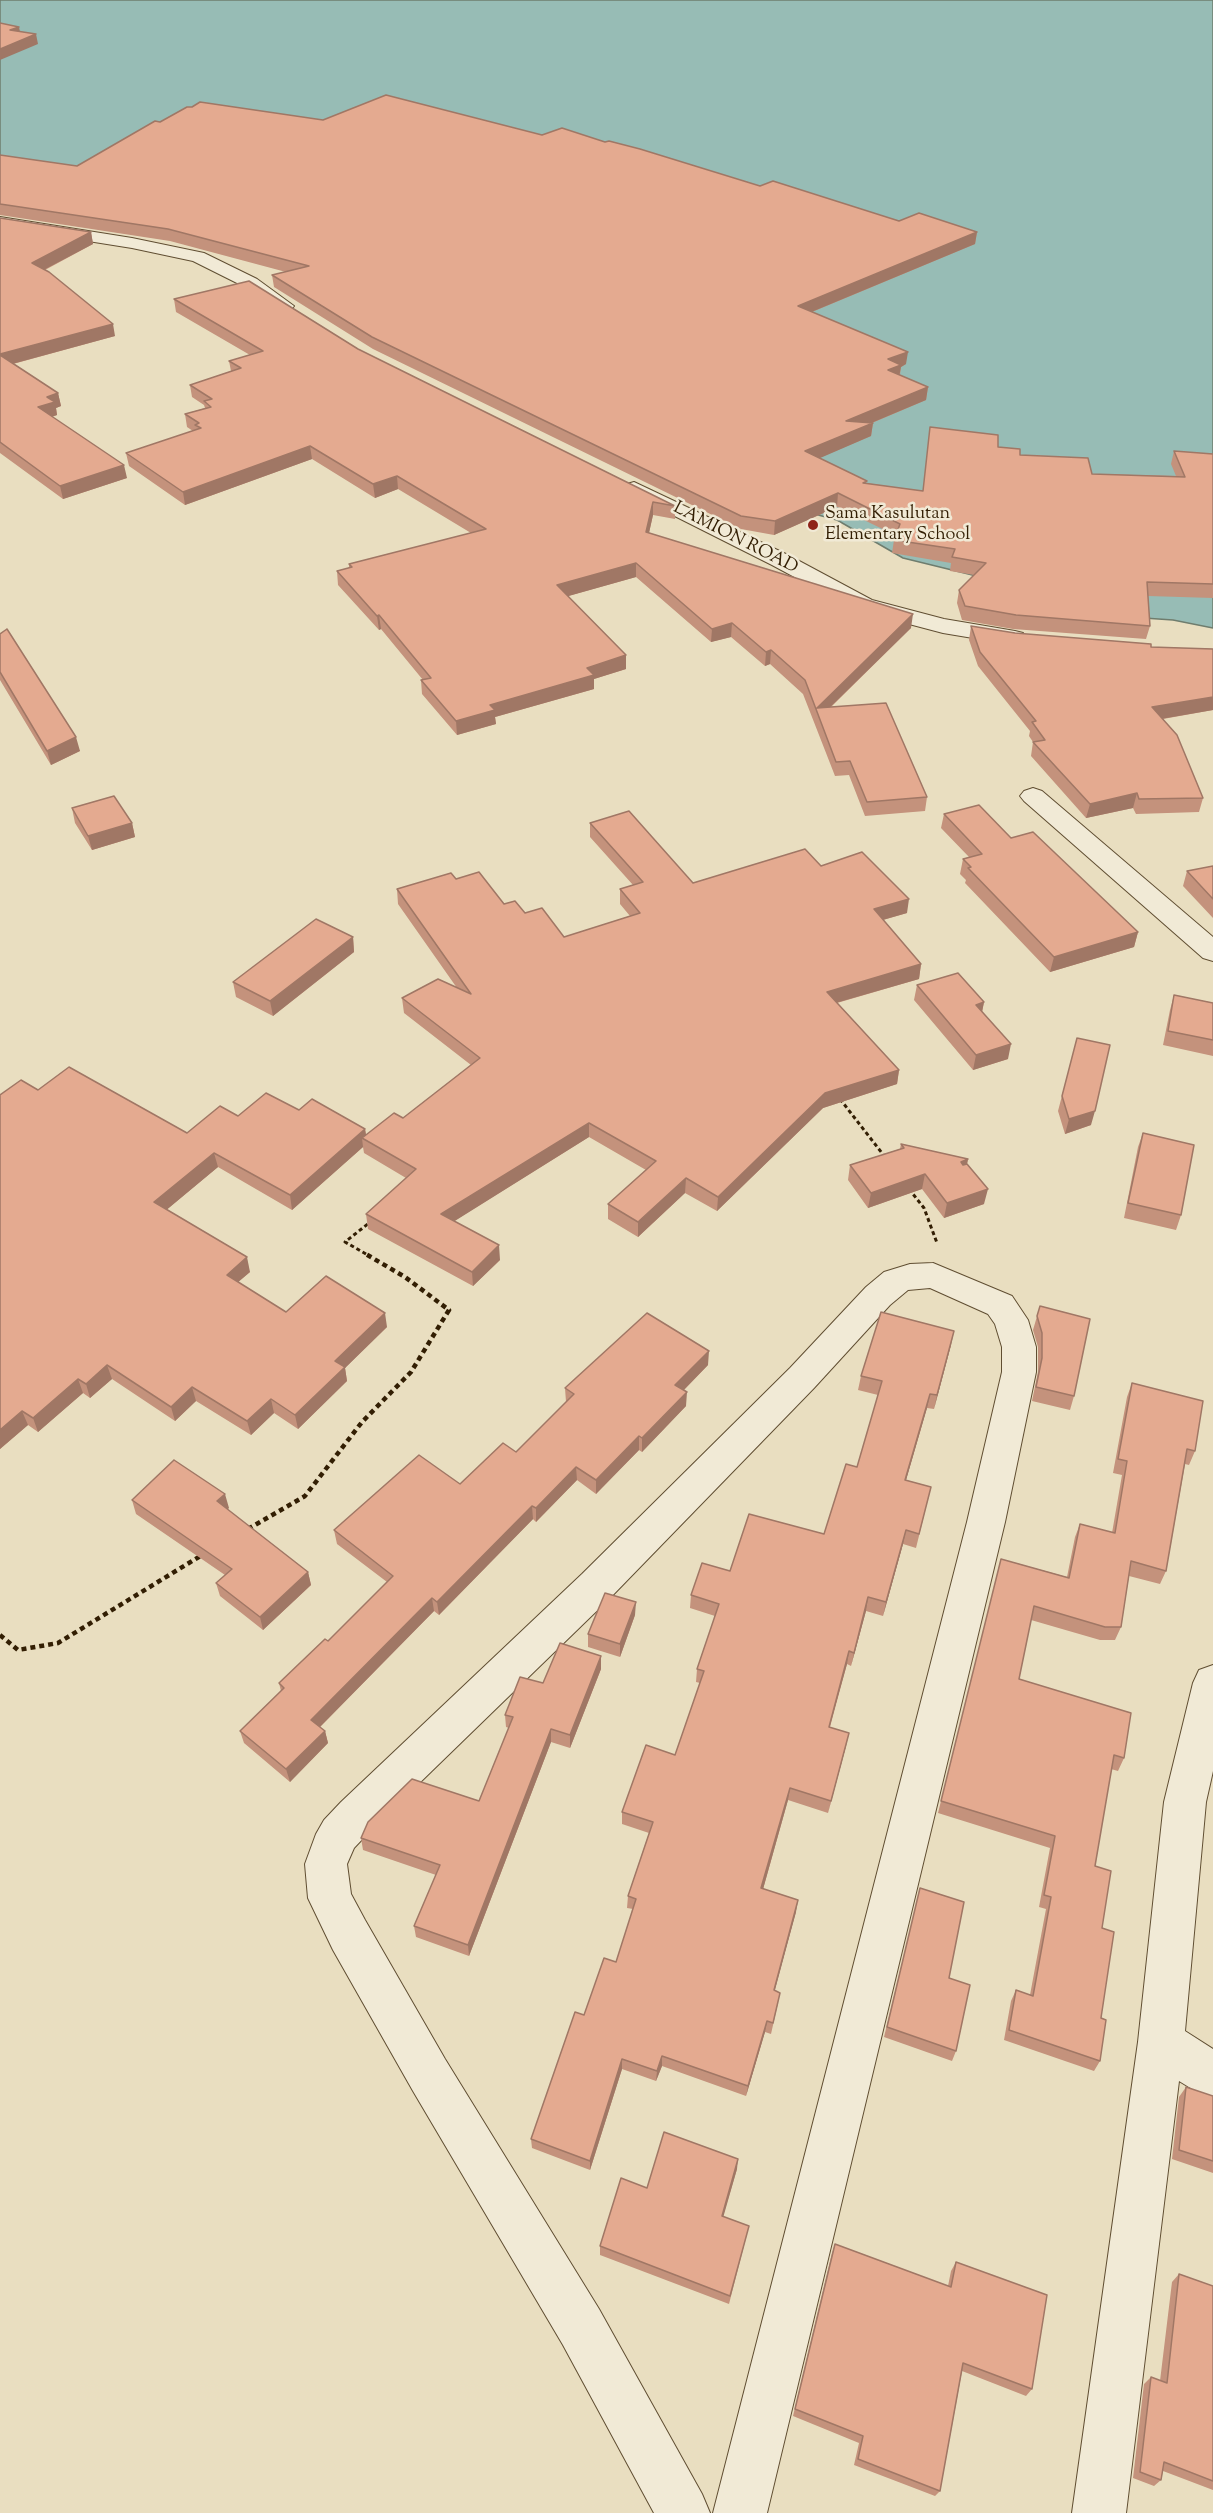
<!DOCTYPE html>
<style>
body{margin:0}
canvas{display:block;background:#e9dec0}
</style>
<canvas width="1213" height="2513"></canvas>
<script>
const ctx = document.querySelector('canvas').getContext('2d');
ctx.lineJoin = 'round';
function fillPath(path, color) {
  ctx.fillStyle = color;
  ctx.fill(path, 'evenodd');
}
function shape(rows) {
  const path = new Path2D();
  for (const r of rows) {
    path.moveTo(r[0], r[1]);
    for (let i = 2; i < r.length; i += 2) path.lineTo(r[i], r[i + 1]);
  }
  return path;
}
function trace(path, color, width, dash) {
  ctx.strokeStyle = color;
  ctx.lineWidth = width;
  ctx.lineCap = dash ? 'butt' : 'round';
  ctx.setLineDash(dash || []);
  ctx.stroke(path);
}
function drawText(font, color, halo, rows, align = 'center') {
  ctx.font = font + ' "Sorts Mill Goudy",serif';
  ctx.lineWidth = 5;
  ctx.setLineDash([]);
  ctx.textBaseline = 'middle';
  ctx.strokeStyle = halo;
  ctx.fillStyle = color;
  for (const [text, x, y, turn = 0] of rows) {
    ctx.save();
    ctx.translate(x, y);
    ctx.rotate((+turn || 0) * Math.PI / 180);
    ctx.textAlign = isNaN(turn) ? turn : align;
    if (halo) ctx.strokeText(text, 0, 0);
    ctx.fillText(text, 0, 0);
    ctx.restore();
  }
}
const water = shape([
 [0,0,1213,0,1213,628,1173,620,1129,617,1058,596,903,558,837,520,758,499,298,271,0,166,0,0]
]);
fillPath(water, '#97bcb5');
trace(water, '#6f7d6e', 1.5);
const minor = shape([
 [0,217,132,238,204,253,257,279,294,306,291,310,285,311,279,310,245,287,193,261,132,248,0,227,0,217],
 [634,482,788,555,872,600,944,619,1015,631,1023,633,1026,638,1023,643,1015,645,943,633,856,610,772,565,627,492,624,488,627,484,634,482],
 [1033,788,1042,791,1213,937,1213,961,1203,958,1024,801,1020,796,1024,791,1033,788],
 [933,1263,1012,1296,1028,1320,1036,1347,1036,1372,1005,1522,767,2513,713,2513,967,1522,1002,1372,1002,1347,995,1324,988,1314,930,1288,908,1290,890,1305,814,1388,610,1598,371,1830,354,1848,347,1864,351,1894,365,1920,445,2059,599,2309,702,2494,710,2513,654,2513,563,2345,413,2091,333,1950,308,1898,305,1864,316,1834,324,1820,341,1802,582,1574,790,1368,866,1287,884,1272,910,1264,933,1263],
 [1213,1665,1213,1771,1206,1802,1185,2031,1213,2049,1213,2099,1197,2092,1179,2081,1126,2513,1072,2513,1138,2042,1164,1802,1193,1683,1199,1670,1213,1665]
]);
trace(minor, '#604e32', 2);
trace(shape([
 [840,1099,885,1157],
 [909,1189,924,1208,937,1243],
 [366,1254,345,1242,369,1223]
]), '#321e03', 3, [4, 3]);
trace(shape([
 [248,1529,305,1496,362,1422,411,1372,449,1310,405,1277,364,1253],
 [0,1635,18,1650,58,1643,202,1555]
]), '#321e03', 4.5, [5, 4]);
fillPath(minor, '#f1ead6');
fillPath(shape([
 [323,120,542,135,605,142,760,186,899,221,977,232,975,244,812,312,906,364,901,367,900,375,928,387,926,400,872,423,873,423,871,436,819,458,867,481,866,483,923,491,998,447,1020,455,1092,474,1176,476,1171,464,1174,451,1213,454,1213,598,1148,596,1150,626,1146,639,1013,629,962,620,957,603,959,590,974,575,950,571,951,563,892,553,894,540,895,535,837,507,774,535,741,529,373,349,274,287,272,275,286,272,170,241,0,215,0,155,77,166,160,122],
 [0,218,91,232,93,244,45,270,115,336,13,364,58,393,61,406,56,408,57,415,52,417,127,478,63,499,0,453],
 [174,299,358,349,675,506,675,519,653,515,649,533,911,628,831,707,927,797,925,811,865,816,849,775,835,776,803,694,770,664,765,666,731,637,711,642,636,577,568,596,626,655,626,669,594,679,594,689,495,717,496,724,457,735,422,694,421,680,423,680,381,629,379,630,338,585,337,571,349,568,349,564,471,533,398,489,375,498,312,459,185,505,129,466,126,453,193,431,187,427,185,414,205,408,204,405,192,397,190,385,231,371,229,361,250,355,176,312],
 [971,626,1015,633,1151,647,1213,649,1213,710,1163,719,1203,798,1199,812,1136,814,1133,808,1086,818,1031,756,1033,742,1029,736,1030,731,978,666,969,640],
 [0,634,80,751,51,765,0,680],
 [72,808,132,823,135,837,92,850,75,823],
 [944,814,1011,838,1138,932,1134,947,1050,972,965,883,966,880,960,874,963,859,969,857,941,828],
 [590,823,693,883,821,866,907,913,883,920,921,964,919,979,837,1003,899,1070,897,1084,823,1108,717,1211,685,1193,638,1237,608,1219,608,1204,646,1170,589,1137,454,1221,500,1260,473,1286,368,1229,366,1214,406,1178,364,1153,363,1147,292,1210,218,1167,166,1210,250,1272,238,1282,286,1312,387,1327,345,1368,347,1381,298,1429,274,1413,251,1435,196,1401,175,1421,112,1379,90,1398,83,1393,38,1432,28,1425,0,1449,0,1095,38,1090,187,1133,238,1116,299,1110,365,1129,366,1135,403,1118,471,1065,404,1013,402,998,457,988,398,904,397,889,456,879,504,904,525,913,564,937,630,916,620,904,620,889,633,885,590,837],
 [1213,866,1213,918,1183,886,1187,871],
 [353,937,354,952,273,1016,236,997,233,982],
 [917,985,984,1002,982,1012,1008,1059,973,1070,914,1000],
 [1174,995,1213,1003,1213,1056,1163,1045,1170,1010],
 [1077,1038,1091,1125,1065,1134,1058,1111],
 [1143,1133,1181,1215,1176,1230,1124,1218,1138,1147],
 [901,1144,968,1159,967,1164,984,1204,944,1218,922,1189,868,1208,848,1180,850,1165,900,1149],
 [1040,1306,1074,1396,1070,1410,1032,1401,1038,1372,1038,1347,1033,1330],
 [951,1345,934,1409,927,1408,906,1480,931,1487,916,1548,903,1544,883,1616,866,1611,851,1666,847,1664,830,1727,846,1746,828,1813,788,1800,763,1889,796,1912,774,1991,778,2003,771,2034,765,2032,746,2096,662,2066,656,2081,622,2069,590,2170,532,2148,531,2139,584,2015,616,1962,633,1909,627,1908,628,1896,649,1833,622,1824,622,1812,675,1755,700,1683,696,1682,697,1669,715,1616,690,1608,691,1595,730,1571,824,1534,857,1467,878,1395,858,1390,861,1376],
 [708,1365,684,1390,686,1406,642,1452,639,1450,596,1494,577,1480,536,1522,533,1519,439,1615,434,1611,320,1727,325,1731,328,1743,290,1782,244,1743,240,1731,281,1691,279,1683,328,1641,387,1582,337,1544,334,1530,460,1484,516,1452,566,1402,565,1388],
 [1132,1383,1195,1451,1189,1465,1185,1464,1166,1571,1160,1584,1129,1576,1121,1627,1115,1640,1100,1640,1031,1620,1019,1679,1124,1758,1118,1771,1111,1769,1095,1866,1102,1928,1100,2061,1094,2071,1004,2040,1011,2001,1016,1990,1030,1995,1046,1909,1039,1907,1050,1848,938,1813,1001,1559,1067,1577,1075,1537,1080,1524,1112,1533,1122,1475,1113,1473,1127,1397],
 [132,1500,229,1508,227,1509,308,1572,311,1585,263,1630,220,1596,216,1583,225,1575,136,1514],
 [635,1615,620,1657,588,1647,588,1634],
 [601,1656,601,1669,570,1748,551,1742,469,1956,416,1937,414,1926,436,1875,363,1850,361,1838,479,1801,509,1728,506,1727,505,1715,543,1683],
 [920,1888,949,1978,956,2051,952,2061,884,2037],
 [1186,2087,1213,2096,1213,2173,1172,2159,1179,2097],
 [737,2169,723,2216,747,2234,729,2304,600,2255,600,2246,647,2188],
 [835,2244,948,2286,951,2271,956,2262,1032,2389,1026,2396,962,2371,940,2491,935,2496,854,2465,859,2443,793,2416,832,2253],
 [1179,2274,1213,2286,1213,2490,1163,2471,1161,2480,1154,2486,1133,2478,1144,2384,1151,2377,1160,2381,1172,2282]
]), '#c4927c');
fillPath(shape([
 [19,27,21,37,10,30],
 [36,34,38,44,0,60,0,49],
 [91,232,93,244,34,275,32,263],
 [977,232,975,244,797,318,798,306],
 [113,324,115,336,1,367,0,361,0,354],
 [908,352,906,364,901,367,899,377,887,383,888,359],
 [928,387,926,400,845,434,846,421],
 [58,393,61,406,56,408,57,415,41,420,38,407,47,397],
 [873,423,871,436,804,465,805,451],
 [310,446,312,459,185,505,183,492],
 [124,465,127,478,63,499,60,486],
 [397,476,398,489,375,498,373,484],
 [838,493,837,507,774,535,775,521],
 [653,502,653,515,646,546,646,532],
 [636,563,636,577,558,599,557,585],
 [913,614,911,628,819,718,817,708],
 [379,615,381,629,379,630,377,616],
 [732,623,731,637,711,642,712,629],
 [771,650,770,664,765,666,766,652],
 [626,655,626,669,594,679,594,689,495,717,496,724,457,735,456,721,490,705,587,668],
 [1213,697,1213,710,1149,721,1152,707],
 [76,737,80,751,51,765,47,751],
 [1137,793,1133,808,1086,818,1090,804],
 [132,823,135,837,92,850,88,836],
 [909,899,907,913,872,923,874,909],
 [1138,932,1134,947,1050,972,1054,957],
 [353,937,354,952,273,1016,270,1001],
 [921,964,919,979,825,1006,827,992],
 [984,1002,981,1017,976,1005],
 [1011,1044,1008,1059,973,1070,976,1055],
 [899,1070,897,1084,823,1108,717,1211,718,1197,825,1093],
 [1095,1111,1091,1125,1065,1134,1069,1119],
 [589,1123,589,1137,442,1229,441,1214],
 [365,1129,367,1141,362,1138,363,1147,292,1210,290,1195],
 [214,1153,218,1167,158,1217,154,1202],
 [968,1159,965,1174,961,1162],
 [925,1174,922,1189,868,1208,871,1193],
 [686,1178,685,1193,638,1237,638,1222],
 [988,1189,984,1204,944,1218,947,1203],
 [499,1245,500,1260,473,1286,472,1272],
 [247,1257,250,1272,230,1289,227,1275],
 [385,1313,387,1327,345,1368,347,1381,298,1429,295,1415,335,1361],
 [954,1331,951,1345,934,1409,937,1395],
 [709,1351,708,1365,675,1399,675,1385],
 [107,1365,112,1379,90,1398,86,1384],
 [78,1379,83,1393,38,1432,33,1418],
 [192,1387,196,1401,175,1421,171,1407],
 [687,1392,686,1406,642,1452,642,1438],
 [930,1394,927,1408,902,1494,905,1480],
 [271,1399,274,1413,251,1435,247,1421],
 [22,1411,28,1425,0,1449,0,1430],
 [639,1436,639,1450,596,1494,596,1480],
 [576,1467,577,1480,536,1522,536,1508],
 [225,1494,229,1508,221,1515,217,1501],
 [532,1506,533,1519,439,1615,437,1602],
 [906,1530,903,1544,883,1616,886,1602],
 [308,1572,311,1585,263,1630,260,1617],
 [868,1597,866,1611,851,1666,854,1653],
 [432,1598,434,1611,314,1733,311,1720],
 [636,1602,635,1615,620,1657,620,1644],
 [849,1651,847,1664,826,1739,829,1727],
 [601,1656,601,1669,570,1748,570,1735],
 [551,1729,551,1742,469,1956,468,1945],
 [325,1731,328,1743,290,1782,286,1769],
 [849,1733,846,1746,828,1813,831,1801],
 [790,1788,788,1800,760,1900,761,1888],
 [798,1900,796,1912,772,2001,774,1990],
 [767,2021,765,2032,746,2096,748,2086],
 [662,2056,662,2066,656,2081,657,2071],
 [622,2059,622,2069,590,2170,590,2161],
 [738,2159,737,2169,721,2225,722,2216]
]), '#a07765');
const building = shape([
 [0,23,19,27,10,30,36,34,0,49,0,23],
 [386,95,542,135,562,128,605,142,609,141,640,149,760,186,773,181,899,221,919,213,977,232,798,306,908,352,888,359,901,365,888,370,928,387,846,421,873,423,805,451,867,481,863,483,923,491,930,427,998,435,998,447,1020,449,1020,455,1088,458,1092,474,1185,477,1174,451,1213,454,1213,584,1147,582,1150,626,1016,615,965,606,959,590,986,563,952,557,955,549,894,540,900,524,838,493,775,521,741,516,372,337,272,275,309,266,168,229,0,204,0,155,77,166,155,121,160,122,187,107,192,107,200,102,323,120,386,95],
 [0,218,91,232,32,263,49,272,113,324,0,354,0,218],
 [249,281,358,349,675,506,653,502,646,532,913,614,817,708,886,703,927,797,867,802,850,761,836,762,805,680,771,650,766,652,732,623,712,629,636,563,557,585,626,655,587,668,594,675,490,705,495,710,456,721,421,680,431,678,379,615,377,616,337,571,352,567,349,564,486,529,397,476,373,484,310,446,183,492,126,453,201,428,195,425,199,423,185,414,211,407,204,401,212,399,190,385,241,368,229,361,263,351,174,299,249,281],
 [0,355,58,393,47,397,55,402,38,407,124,465,60,486,0,442,0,355],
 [971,626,1015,633,1151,644,1151,647,1213,649,1213,697,1152,707,1177,735,1203,798,1139,799,1137,793,1090,804,1033,742,1045,740,1032,722,1036,721,980,652,971,626],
 [7,629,76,737,47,751,0,672,0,634,7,629],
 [114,796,132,823,88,836,72,808,114,796],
 [979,805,1011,838,1033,832,1138,932,1054,957,968,868,971,867,963,859,982,854,944,814,979,805],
 [629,811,693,883,805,849,821,866,862,852,909,899,874,909,921,964,827,992,899,1070,825,1093,718,1197,686,1178,638,1222,608,1204,656,1161,589,1123,441,1214,499,1245,472,1272,366,1214,416,1169,362,1138,394,1113,403,1118,480,1058,402,998,438,979,471,994,397,889,451,873,456,879,479,872,504,904,515,901,525,913,542,908,564,937,640,913,620,889,643,882,590,823,629,811],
 [1213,866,1213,899,1187,871,1213,866],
 [316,919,353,937,270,1001,233,982,316,919],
 [958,973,984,1002,976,1005,1011,1044,976,1055,917,985,958,973],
 [1174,995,1213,1003,1213,1040,1168,1031,1174,995],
 [1077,1038,1110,1045,1095,1111,1069,1119,1062,1096,1077,1038],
 [69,1067,187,1133,220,1106,238,1116,266,1093,299,1110,312,1099,365,1129,290,1195,214,1153,154,1202,247,1257,227,1275,286,1312,326,1276,385,1313,335,1361,345,1367,295,1415,271,1399,247,1421,192,1387,171,1407,107,1365,86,1384,78,1379,33,1418,22,1411,0,1430,0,1095,21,1080,38,1090,69,1067],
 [1143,1133,1194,1145,1181,1215,1128,1203,1143,1133],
 [901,1144,968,1159,961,1162,963,1165,967,1164,988,1189,947,1203,925,1174,871,1193,850,1165,904,1148,901,1144],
 [1040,1306,1090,1319,1074,1396,1036,1387,1042,1358,1042,1333,1037,1316,1040,1306],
 [881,1312,954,1331,937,1395,930,1394,905,1480,931,1487,919,1534,906,1530,886,1602,868,1597,854,1653,849,1651,829,1727,849,1733,831,1801,790,1788,761,1888,798,1900,774,1990,780,1993,773,2023,767,2021,748,2086,662,2056,657,2071,622,2059,590,2161,531,2139,575,2012,584,2015,604,1958,616,1962,636,1899,628,1896,653,1822,622,1812,646,1745,675,1755,704,1671,697,1669,719,1604,691,1595,702,1563,730,1571,749,1514,824,1534,846,1464,857,1467,882,1381,861,1376,881,1312],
 [647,1313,709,1351,675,1385,687,1392,642,1438,639,1436,596,1480,576,1467,536,1508,532,1506,437,1602,432,1598,311,1720,325,1731,286,1769,240,1731,284,1688,279,1683,325,1639,328,1641,393,1576,334,1530,419,1455,460,1484,503,1443,516,1452,574,1394,565,1388,647,1313],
 [1132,1383,1203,1401,1195,1451,1187,1449,1166,1571,1131,1561,1121,1627,1105,1627,1034,1606,1019,1679,1131,1713,1124,1758,1114,1755,1095,1866,1111,1871,1102,1928,1114,1932,1101,2018,1106,2020,1100,2061,1009,2030,1016,1990,1033,1996,1051,1897,1044,1895,1055,1836,941,1801,1001,1559,1069,1578,1080,1524,1115,1533,1127,1461,1118,1459,1132,1383],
 [174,1460,225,1494,217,1501,308,1572,260,1617,216,1583,232,1569,132,1500,174,1460],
 [605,1593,636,1602,620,1644,588,1634,605,1593],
 [560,1643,601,1656,570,1735,551,1729,468,1945,414,1926,440,1865,361,1838,368,1822,412,1779,479,1801,513,1717,505,1715,520,1677,543,1683,560,1643],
 [920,1888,964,1902,949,1978,970,1985,956,2051,887,2027,920,1888],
 [1186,2087,1213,2096,1213,2161,1179,2150,1186,2087],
 [664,2132,738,2159,722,2216,749,2226,730,2296,600,2246,621,2178,647,2188,664,2132],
 [835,2244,951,2287,956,2262,1047,2295,1032,2389,963,2363,940,2491,858,2459,863,2436,795,2409,835,2244],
 [1179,2274,1213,2286,1213,2481,1164,2462,1161,2480,1140,2472,1151,2377,1167,2383,1179,2274]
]);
fillPath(building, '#e4aa90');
trace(building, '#a07765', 1.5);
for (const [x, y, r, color] of [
 [813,525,6,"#8f2418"]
]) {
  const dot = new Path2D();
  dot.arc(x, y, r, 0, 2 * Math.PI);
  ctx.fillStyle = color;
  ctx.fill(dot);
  trace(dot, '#f1ead6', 2);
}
drawText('18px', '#321e03', '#f1ead6', [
 ["Sama Kasulutan",825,515],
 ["Elementary School",825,536]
], 'left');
drawText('18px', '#321e03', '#f1ead6', [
 ["LAMION ROAD",735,539,27]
]);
</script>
